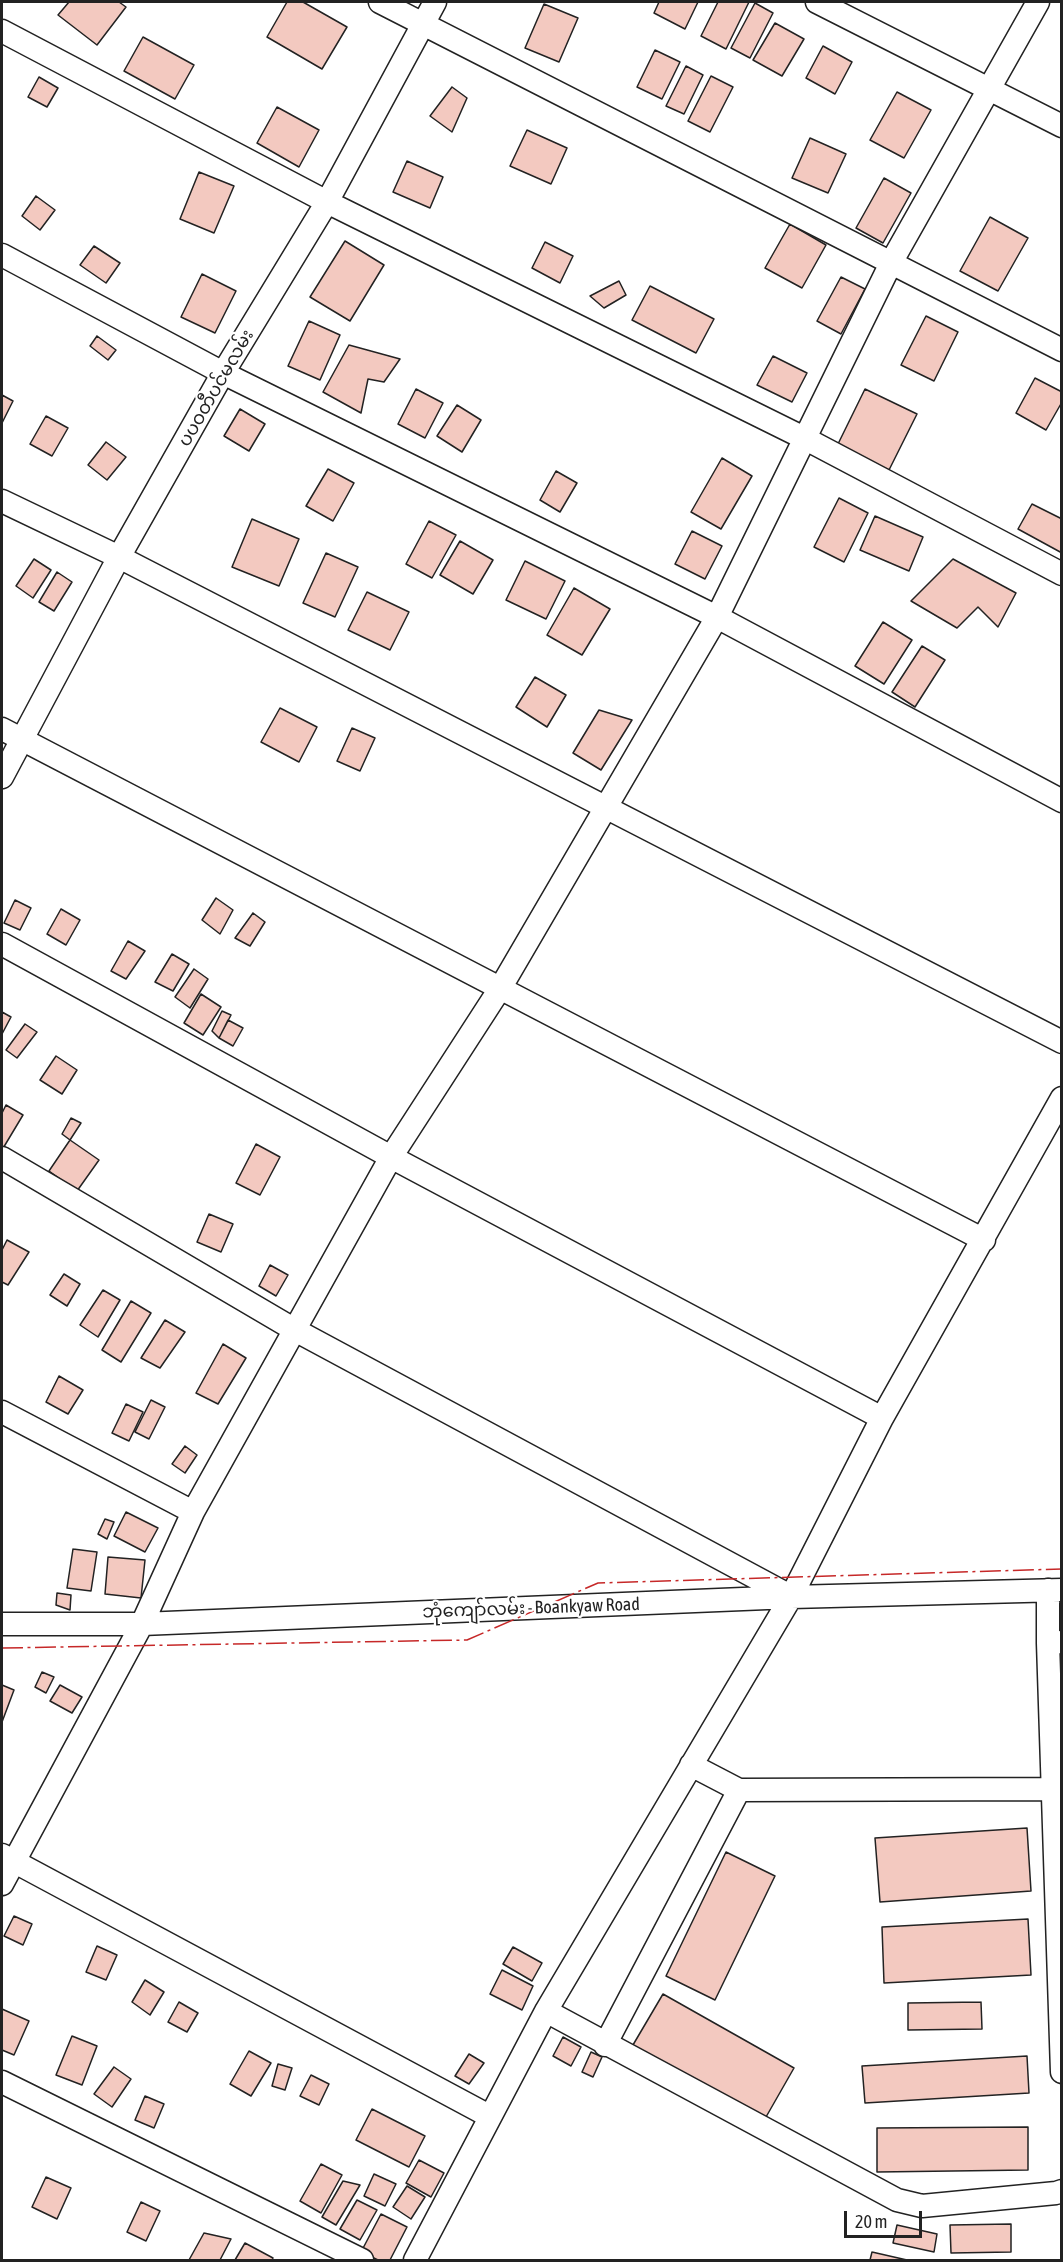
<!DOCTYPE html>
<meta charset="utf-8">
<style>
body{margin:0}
#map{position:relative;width:1063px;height:2262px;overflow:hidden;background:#fff;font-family:"Asap Condensed",sans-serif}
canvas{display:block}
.frame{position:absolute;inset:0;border:3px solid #222;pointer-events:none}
.scale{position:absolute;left:844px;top:2211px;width:78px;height:27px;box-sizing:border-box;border:3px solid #222;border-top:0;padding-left:8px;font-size:18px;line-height:21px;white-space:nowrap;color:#222;-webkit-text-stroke:4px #fff;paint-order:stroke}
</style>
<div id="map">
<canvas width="1063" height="2262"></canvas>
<div class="frame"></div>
<div class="scale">20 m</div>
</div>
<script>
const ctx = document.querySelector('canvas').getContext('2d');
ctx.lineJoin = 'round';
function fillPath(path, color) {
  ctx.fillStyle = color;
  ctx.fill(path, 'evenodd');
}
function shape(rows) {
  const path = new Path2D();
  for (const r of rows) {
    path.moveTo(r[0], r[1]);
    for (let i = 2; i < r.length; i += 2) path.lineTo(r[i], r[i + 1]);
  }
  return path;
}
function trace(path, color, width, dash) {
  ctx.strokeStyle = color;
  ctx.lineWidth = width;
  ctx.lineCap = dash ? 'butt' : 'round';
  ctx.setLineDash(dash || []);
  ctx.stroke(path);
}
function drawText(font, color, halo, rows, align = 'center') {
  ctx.font = font + ' "Asap Condensed","Noto Sans Myanmar",sans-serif';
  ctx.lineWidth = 4.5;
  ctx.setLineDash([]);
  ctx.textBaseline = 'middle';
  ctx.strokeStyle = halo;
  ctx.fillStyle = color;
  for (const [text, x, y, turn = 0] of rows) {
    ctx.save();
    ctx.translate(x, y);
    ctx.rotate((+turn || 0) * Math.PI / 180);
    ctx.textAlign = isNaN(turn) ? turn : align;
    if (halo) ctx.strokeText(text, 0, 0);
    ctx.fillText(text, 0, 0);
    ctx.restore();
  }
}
const building = shape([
 [69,2,119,2,126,7,97,45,58,15,69,2],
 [287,2,303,2,347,27,322,69,267,37,287,2],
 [659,2,698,2,685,29,654,13,659,2],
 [718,2,749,2,726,49,701,36,718,2],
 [755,3,773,13,750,58,731,48,755,3],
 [544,4,578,18,559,62,525,48,544,4],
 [775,23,804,39,782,76,753,60,775,23],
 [143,37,194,65,175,99,124,71,143,37],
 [823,46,852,62,835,94,806,78,823,46],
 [655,50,680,62,662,99,637,87,655,50],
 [686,66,703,75,684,114,666,106,686,66],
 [711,76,733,87,710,132,688,121,711,76],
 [39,77,58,88,47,107,28,97,39,77],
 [452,87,467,98,452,132,430,116,452,87],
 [897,92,931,110,904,158,870,140,897,92],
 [277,107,319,130,299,167,257,143,277,107],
 [527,130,567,148,551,184,510,166,527,130],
 [810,138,846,154,828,193,792,178,810,138],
 [407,161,443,177,430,208,393,192,407,161],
 [199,172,234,186,214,233,180,219,199,172],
 [884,178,911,193,883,243,856,228,884,178],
 [36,196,55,210,40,230,22,216,36,196],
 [990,217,1028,238,998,291,960,271,990,217],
 [790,224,826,245,802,288,765,268,790,224],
 [345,241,384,265,350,321,310,297,345,241],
 [545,242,573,256,560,283,532,268,545,242],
 [94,246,120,263,106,283,80,265,94,246],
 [202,274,236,291,215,333,181,317,202,274],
 [841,277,865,289,841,334,817,321,841,277],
 [619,281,626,295,604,308,590,296,619,281],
 [650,286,714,319,696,353,632,320,650,286],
 [926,316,958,332,934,381,901,365,926,316],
 [309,321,340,335,320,380,288,366,309,321],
 [97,336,116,350,108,360,90,346,97,336],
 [349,345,400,359,384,382,368,379,361,413,323,392,349,345],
 [773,356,807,373,792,402,757,385,773,356],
 [1035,378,1062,392,1062,402,1046,430,1016,413,1035,378],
 [416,389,443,403,425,438,398,424,416,389],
 [865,389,917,414,889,470,837,446,865,389],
 [2,395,13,401,2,423,2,395],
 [457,405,481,420,462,452,437,436,457,405],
 [240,409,265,424,249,451,224,436,240,409],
 [46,416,68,428,52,456,30,444,46,416],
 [106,442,126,457,107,480,88,465,106,442],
 [722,458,752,476,721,529,691,512,722,458],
 [328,469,354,483,333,521,306,506,328,469],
 [556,471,577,483,560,512,540,500,556,471],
 [839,498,868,513,844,562,814,547,839,498],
 [1032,504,1062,519,1062,553,1018,529,1032,504],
 [875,516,923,537,909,571,860,550,875,516],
 [252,519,299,539,279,586,232,567,252,519],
 [429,521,456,535,432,578,406,564,429,521],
 [692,531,722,546,705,579,675,564,692,531],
 [460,541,493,560,473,594,440,575,460,541],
 [326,553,358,567,335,617,303,603,326,553],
 [34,559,51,570,33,598,16,586,34,559],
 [953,559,1016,593,998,627,978,607,957,628,911,601,953,559],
 [525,561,565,581,546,619,506,600,525,561],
 [57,572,72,582,54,611,39,602,57,572],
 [574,588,610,609,582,655,547,635,574,588],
 [367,592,409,612,390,650,348,630,367,592],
 [883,622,912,640,884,684,855,666,883,622],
 [922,646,945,660,915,707,892,692,922,646],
 [535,677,566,695,547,727,516,707,535,677],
 [280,708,317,727,299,762,261,742,280,708],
 [599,710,632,720,601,770,573,753,599,710],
 [352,728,375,738,360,771,337,761,352,728],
 [216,898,233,910,220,934,202,920,216,898],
 [15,900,31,908,20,930,4,923,15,900],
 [61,909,80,920,66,945,47,934,61,909],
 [253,913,265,922,250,946,235,938,253,913],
 [128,941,145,951,126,979,111,971,128,941],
 [172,954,189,964,173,991,155,982,172,954],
 [194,969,208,979,190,1008,175,997,194,969],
 [201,994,221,1007,203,1035,184,1023,201,994],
 [222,1011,231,1015,219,1038,212,1031,222,1011],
 [2,1012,11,1017,2,1034,2,1012],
 [228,1020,243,1028,233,1046,219,1038,228,1020],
 [25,1024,37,1032,17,1058,6,1050,25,1024],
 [56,1056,77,1070,62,1094,40,1080,56,1056],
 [6,1105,23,1115,2,1150,2,1113,6,1105],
 [71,1118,81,1123,70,1140,62,1134,71,1118],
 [70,1140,99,1160,77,1191,49,1171,70,1140],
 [256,1144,280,1157,260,1195,236,1183,256,1144],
 [209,1214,233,1224,221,1252,197,1242,209,1214],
 [7,1240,29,1252,8,1285,2,1282,2,1250,7,1240],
 [270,1265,288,1275,276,1296,259,1286,270,1265],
 [64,1274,80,1284,67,1306,50,1295,64,1274],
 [103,1290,120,1300,98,1337,80,1325,103,1290],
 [131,1301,151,1313,121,1362,102,1350,131,1301],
 [165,1320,185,1332,160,1368,141,1358,165,1320],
 [223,1344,246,1358,218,1404,196,1393,223,1344],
 [59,1376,83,1390,68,1414,46,1402,59,1376],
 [151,1400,165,1407,149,1439,135,1432,151,1400],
 [126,1404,143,1412,129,1441,112,1433,126,1404],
 [185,1446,197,1455,185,1473,172,1464,185,1446],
 [126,1512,158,1528,145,1552,114,1536,126,1512],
 [105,1519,114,1522,107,1539,98,1534,105,1519],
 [73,1549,97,1552,91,1591,67,1588,73,1549],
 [108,1557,145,1560,141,1598,105,1594,108,1557],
 [57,1593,71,1595,70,1610,56,1605,57,1593],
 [42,1672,54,1677,46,1693,35,1687,42,1672],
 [2,1685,14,1690,2,1722,2,1685],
 [60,1685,82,1697,72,1713,50,1701,60,1685],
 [1027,1828,1031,1891,880,1902,875,1838,1027,1828],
 [726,1852,775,1876,715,2000,666,1976,726,1852],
 [14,1916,32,1924,23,1945,4,1936,14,1916],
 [1028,1919,1031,1975,884,1983,882,1927,1028,1919],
 [97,1946,117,1955,106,1980,86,1972,97,1946],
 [513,1947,542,1963,532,1981,503,1964,513,1947],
 [502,1970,533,1986,522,2010,490,1994,502,1970],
 [145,1980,164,1992,150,2015,132,2002,145,1980],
 [663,1994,794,2068,762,2124,630,2050,663,1994],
 [179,2002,198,2013,187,2032,168,2022,179,2002],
 [981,2002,982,2029,908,2030,908,2003,981,2002],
 [2,2009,29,2021,14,2055,2,2050,2,2009],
 [72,2036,97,2046,82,2085,56,2075,72,2036],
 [563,2037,581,2047,571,2066,553,2056,563,2037],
 [249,2051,271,2063,251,2096,230,2084,249,2051],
 [591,2052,602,2057,593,2077,582,2072,591,2052],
 [469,2054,484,2063,469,2084,455,2076,469,2054],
 [1027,2056,1029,2093,865,2103,862,2066,1027,2056],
 [278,2064,292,2068,285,2090,272,2086,278,2064],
 [114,2067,131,2079,112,2107,94,2094,114,2067],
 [311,2075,329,2084,319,2105,300,2096,311,2075],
 [145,2096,164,2104,154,2128,135,2120,145,2096],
 [372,2109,425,2136,409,2167,356,2140,372,2109],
 [1028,2127,1028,2170,877,2172,877,2128,1028,2127],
 [419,2160,444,2173,431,2197,406,2183,419,2160],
 [321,2164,342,2175,321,2213,300,2201,321,2164],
 [374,2174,396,2184,385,2206,364,2196,374,2174],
 [46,2177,71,2188,57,2219,32,2207,46,2177],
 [343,2181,360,2185,336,2225,322,2217,343,2181],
 [407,2186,425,2197,411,2219,393,2207,407,2186],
 [357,2200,377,2210,360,2240,340,2229,357,2200],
 [141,2202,160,2211,146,2241,127,2232,141,2202],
 [381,2214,407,2227,390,2260,378,2260,361,2252,381,2214],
 [1011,2224,1011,2252,951,2253,950,2225,1011,2224],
 [897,2225,937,2234,934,2252,893,2243,897,2225],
 [204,2233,231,2239,220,2260,189,2260,204,2233],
 [245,2243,273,2258,272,2260,235,2260,245,2243],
 [872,2252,907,2260,870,2260,872,2252]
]);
fillPath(building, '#f3c9c0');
trace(building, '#222', 1.5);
const street = shape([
 [380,2,1062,350],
 [817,2,1062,126],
 [2,31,327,202,804,438,1062,574],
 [2,255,223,373,717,617,1062,801],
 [2,501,119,557,1062,1042],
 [2,729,984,1240],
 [2,777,119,557,223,373,327,202,435,2],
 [2,944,391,1157,882,1418],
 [2,1158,295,1330,790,1596],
 [2,1412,193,1512],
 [1048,1590,1048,1643],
 [2,1624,142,1624,791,1597,1062,1590],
 [1062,1642,1048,1643,1062,2072],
 [691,1765,739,1790],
 [2,1855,489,2116],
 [2,1884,142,1624,193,1512,391,1157,501,987,717,617,892,261,1038,2],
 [546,2011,897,2200,922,2206,1056,2193,1062,2191],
 [605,2045,739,1790,1053,1789],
 [2,2082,362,2260],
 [415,2260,546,2011,791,1597,882,1418,1062,1098]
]);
trace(street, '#222', 25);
trace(street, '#fff', 22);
trace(shape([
 [2,1648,467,1640,598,1583,1062,1569]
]), '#c62828', 1.5, [21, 4.5, 3, 4.5]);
drawText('18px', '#222', '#fff', [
 ["ပပဝတီပင်မလမ်း",216,388,-60],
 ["ဘုံကျော်လမ်း - Boankyaw Road",531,1608,-2]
]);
</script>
